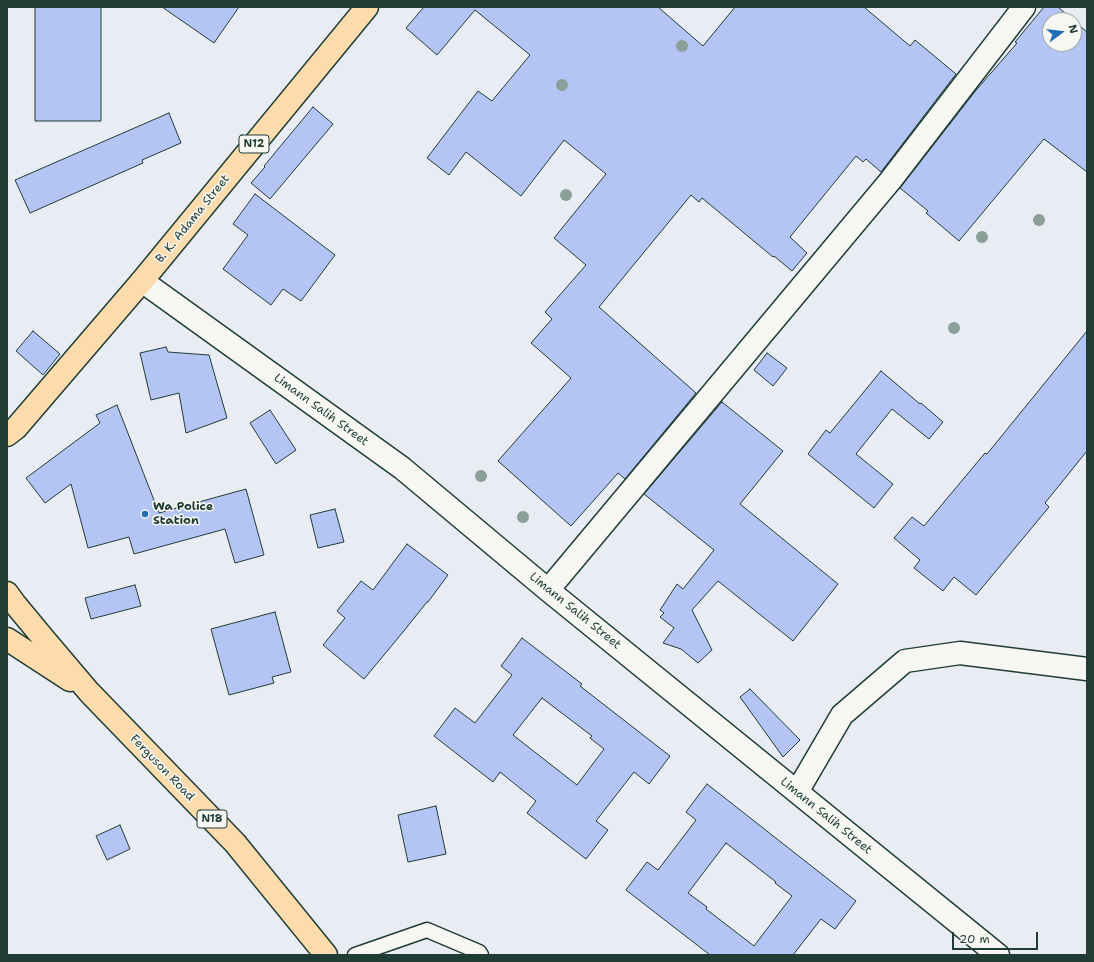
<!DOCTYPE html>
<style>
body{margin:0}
#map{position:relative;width:1094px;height:962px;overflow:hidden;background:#e9ecf3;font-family:"Shantell Sans",sans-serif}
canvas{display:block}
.frame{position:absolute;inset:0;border:8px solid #1f3d34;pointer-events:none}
.north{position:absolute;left:1042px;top:12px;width:40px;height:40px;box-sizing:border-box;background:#f6f6f2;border:1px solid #a0aca6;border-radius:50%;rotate:75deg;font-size:11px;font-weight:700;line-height:16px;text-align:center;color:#1f3d34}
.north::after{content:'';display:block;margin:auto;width:14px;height:18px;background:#1f6fb2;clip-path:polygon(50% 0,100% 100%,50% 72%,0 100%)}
.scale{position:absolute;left:952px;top:932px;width:86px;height:18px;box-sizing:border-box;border:2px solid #1f3d34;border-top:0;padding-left:5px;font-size:12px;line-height:14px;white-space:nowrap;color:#1f3d34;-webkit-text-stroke:3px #f6f6f2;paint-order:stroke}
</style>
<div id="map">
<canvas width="1094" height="962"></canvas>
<div class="frame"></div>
<div class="north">N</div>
<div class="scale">20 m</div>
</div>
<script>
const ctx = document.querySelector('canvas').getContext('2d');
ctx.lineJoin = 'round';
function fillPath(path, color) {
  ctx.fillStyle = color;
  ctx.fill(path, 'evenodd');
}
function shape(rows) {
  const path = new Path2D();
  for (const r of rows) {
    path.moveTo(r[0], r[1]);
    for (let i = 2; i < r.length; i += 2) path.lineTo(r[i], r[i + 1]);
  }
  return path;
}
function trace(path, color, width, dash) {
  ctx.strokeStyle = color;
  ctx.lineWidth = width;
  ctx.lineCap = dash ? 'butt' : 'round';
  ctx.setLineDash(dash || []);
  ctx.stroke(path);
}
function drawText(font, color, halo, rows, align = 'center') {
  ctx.font = font + ' "Shantell Sans",sans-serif';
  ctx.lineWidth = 3;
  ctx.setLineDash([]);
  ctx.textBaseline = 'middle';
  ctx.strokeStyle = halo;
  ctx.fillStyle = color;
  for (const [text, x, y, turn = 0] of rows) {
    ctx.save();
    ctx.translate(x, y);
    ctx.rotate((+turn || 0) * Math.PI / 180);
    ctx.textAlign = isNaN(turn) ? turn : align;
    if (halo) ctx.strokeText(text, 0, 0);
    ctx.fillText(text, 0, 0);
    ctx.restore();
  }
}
const building = shape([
 [35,7,101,7,101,121,35,121,35,7],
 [162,7,239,7,214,43,162,7],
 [424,7,658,7,703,46,735,7,864,7,910,46,915,40,956,74,881,172,866,159,863,162,856,156,790,237,807,253,792,271,774,256,773,257,702,198,699,202,691,195,599,307,696,393,625,479,618,473,571,526,498,461,571,378,531,343,552,319,545,312,586,265,554,238,606,174,564,140,521,196,466,152,449,175,427,158,478,91,492,101,530,55,475,10,437,55,406,28,424,7],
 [1044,7,1058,7,1073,20,1050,20,1050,44,1074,44,1074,21,1087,32,1087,172,1044,139,959,241,926,213,928,211,900,188,977,89,1017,43,1015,42,1044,7],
 [313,107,333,124,270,199,251,183,265,167,264,166,313,107],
 [169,113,181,143,142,160,143,163,30,213,15,180,169,113],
 [255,194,335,255,301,301,283,289,271,305,223,269,248,235,233,224,255,194],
 [33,331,60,354,43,375,16,351,33,331],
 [1087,331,1087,451,1045,503,1049,507,976,595,954,577,943,591,914,568,920,560,894,538,912,517,924,526,985,453,987,454,1087,331],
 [166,347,168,352,209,355,227,418,186,433,179,393,151,400,140,353,166,347],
 [767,353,787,368,773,386,754,370,767,353],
 [881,371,920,404,921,403,943,422,929,439,892,409,856,454,893,484,874,508,808,454,826,430,830,433,881,371],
 [722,402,783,451,740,504,838,584,793,641,718,581,692,610,712,650,698,663,681,649,663,643,674,628,660,617,664,613,660,610,677,584,683,589,714,550,644,494,722,402],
 [117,405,159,513,246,489,264,555,235,563,225,529,134,554,129,537,88,548,71,484,45,503,26,478,100,423,96,415,117,405],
 [270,410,296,450,276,464,250,423,270,410],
 [335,509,344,542,318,548,310,515,335,509],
 [407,544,448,575,428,602,427,602,403,632,364,679,323,645,345,618,337,611,361,581,373,590,407,544],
 [135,585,141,606,91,619,85,598,135,585],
 [275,612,291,672,272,677,274,683,229,695,211,629,275,612],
 [522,638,582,684,580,686,670,756,649,784,634,772,596,821,608,830,586,859,527,813,536,801,500,772,493,782,434,736,455,708,475,723,512,675,501,666,522,638],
 [542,698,592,736,590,738,604,749,577,785,513,735,542,698],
 [750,689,800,740,783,757,740,697,750,689],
 [707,784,856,901,835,929,821,919,793,955,710,955,626,890,647,862,658,870,696,820,686,812,707,784],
 [726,843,776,882,775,883,792,896,754,946,706,909,707,907,688,893,726,843],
 [436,806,446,854,408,862,398,815,436,806],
 [120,825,130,849,107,860,96,836,120,825]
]);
fillPath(building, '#b4c5f5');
trace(building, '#1f3d34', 1);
const lane = shape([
 [355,955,427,930,479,952,481,955]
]);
const street = shape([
 [142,281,402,468,548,590,998,955],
 [548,590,890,181,1024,7],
 [797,792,842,715,905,661,960,653,1087,669]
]);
const highway = shape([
 [7,435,16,428,142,281,367,7],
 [7,593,15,604,44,639,89,692,235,843,326,955],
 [7,639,70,680]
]);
trace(lane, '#1f3d34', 17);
trace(street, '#1f3d34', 25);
trace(highway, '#1f3d34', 25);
trace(lane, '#f6f6f2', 14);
trace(street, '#f6f6f2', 22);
trace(highway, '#fcdcac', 22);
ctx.fillStyle = '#8a9f98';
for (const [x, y] of [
 [682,46],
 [562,85],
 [566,195],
 [1039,220],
 [982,237],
 [954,328],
 [481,476],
 [523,517]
]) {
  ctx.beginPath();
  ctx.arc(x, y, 6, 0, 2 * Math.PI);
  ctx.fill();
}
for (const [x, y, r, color] of [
 [145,514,4,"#1f6fb2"]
]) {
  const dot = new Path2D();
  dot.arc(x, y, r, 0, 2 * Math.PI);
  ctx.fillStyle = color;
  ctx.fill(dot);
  trace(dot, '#f6f6f2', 1.5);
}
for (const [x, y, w] of [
 [254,144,30],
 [212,819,30]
]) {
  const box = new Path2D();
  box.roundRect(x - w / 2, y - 9, w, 18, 3);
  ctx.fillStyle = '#f6f6f2';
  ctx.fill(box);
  trace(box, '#1f3d34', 1);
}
drawText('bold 11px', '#1f3d34', null, [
 ["N12",254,144],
 ["N18",212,819]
]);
drawText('12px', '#1f3d34', '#f6f6f2', [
 ["B. K. Adama Street",193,219,-51],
 ["Limann Salih Street",321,410,36],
 ["Limann Salih Street",575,611,39],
 ["Ferguson Road",162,768,46],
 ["Limann Salih Street",826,816,39]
]);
drawText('bold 12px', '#1f3d34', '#f6f6f2', [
 ["Wa Police",153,507],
 ["Station",153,521]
], 'left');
</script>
